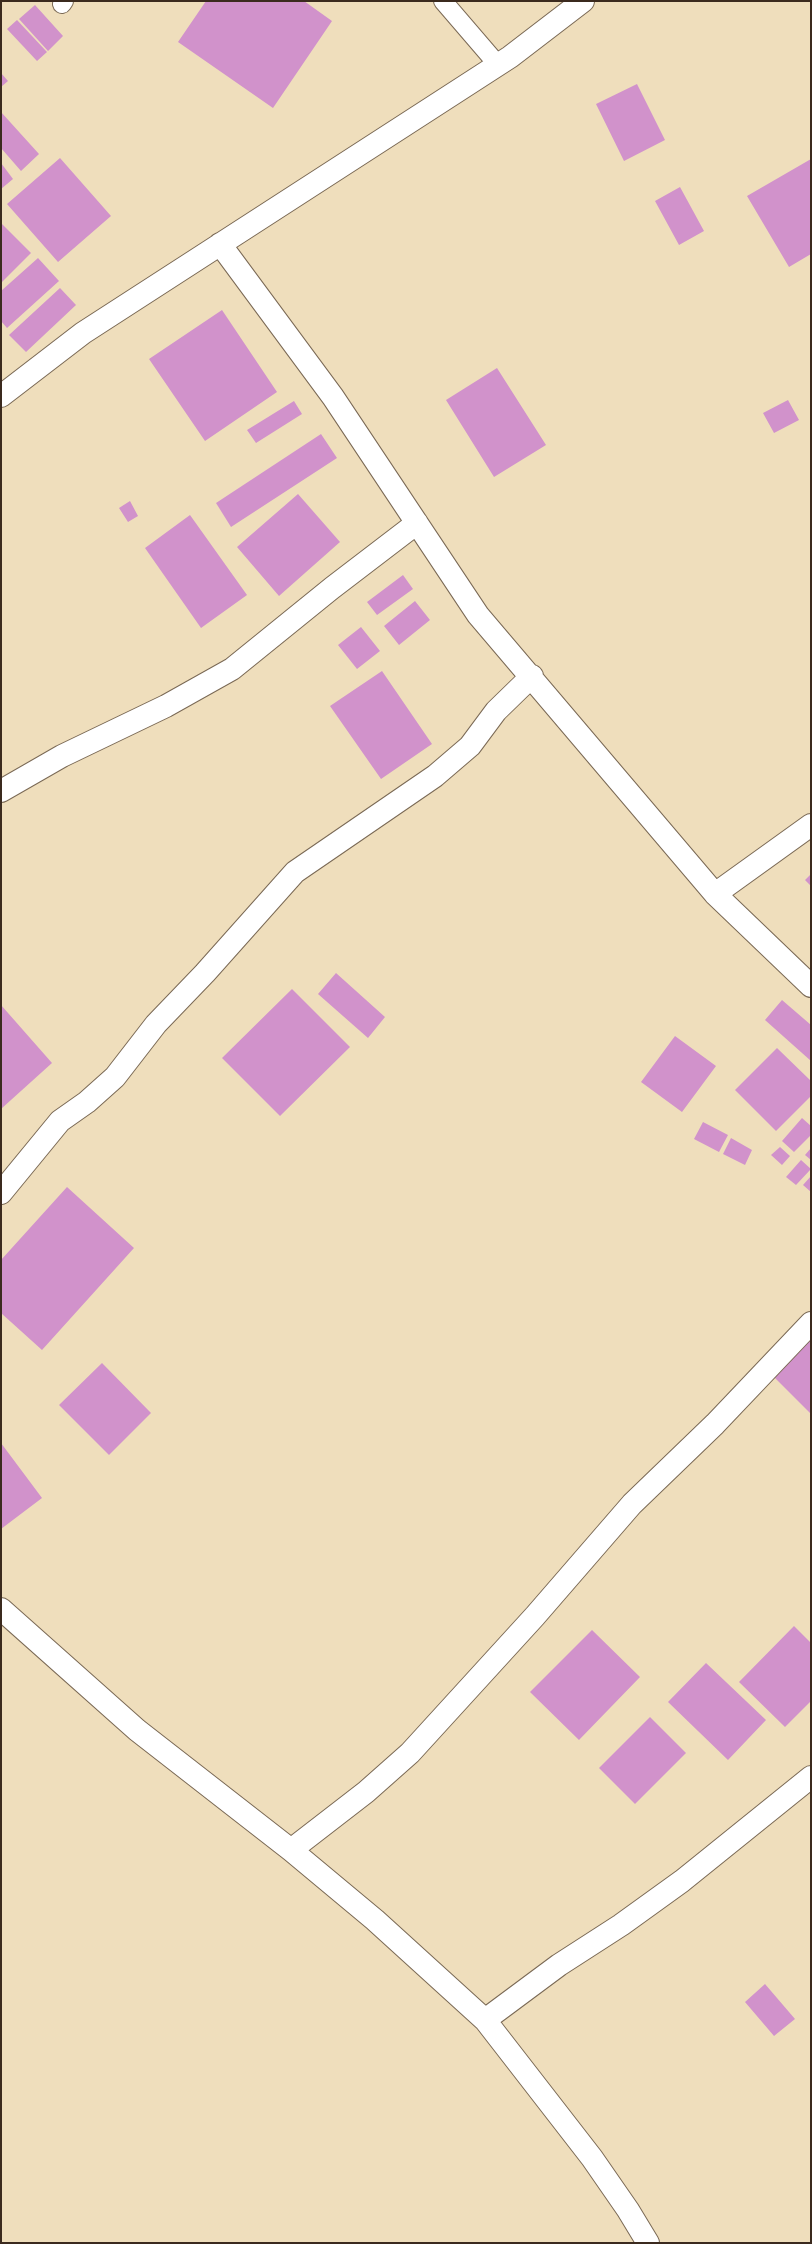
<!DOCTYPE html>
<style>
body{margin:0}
#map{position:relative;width:812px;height:2244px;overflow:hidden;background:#efdebc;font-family:"Comic Neue",sans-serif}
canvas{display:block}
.frame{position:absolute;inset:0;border:2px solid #3b2a1e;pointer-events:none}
</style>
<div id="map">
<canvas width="812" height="2244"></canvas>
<div class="frame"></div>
</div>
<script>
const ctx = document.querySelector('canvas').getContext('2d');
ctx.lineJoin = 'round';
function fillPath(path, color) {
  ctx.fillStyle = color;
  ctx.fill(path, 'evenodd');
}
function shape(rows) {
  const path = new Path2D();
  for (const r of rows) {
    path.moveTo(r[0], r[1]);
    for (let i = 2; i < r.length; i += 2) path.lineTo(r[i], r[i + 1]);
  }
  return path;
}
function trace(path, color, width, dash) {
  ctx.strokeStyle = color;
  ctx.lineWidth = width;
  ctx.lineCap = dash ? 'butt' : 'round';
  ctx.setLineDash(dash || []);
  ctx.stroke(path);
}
fillPath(shape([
 [206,1,304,1,332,21,273,108,178,42],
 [35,5,63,36,48,51,19,19],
 [17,20,47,52,37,61,7,29],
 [1,73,8,81,1,87],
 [637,84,665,140,624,161,596,104],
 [1,112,39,154,21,171,1,148],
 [60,158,111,216,58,262,7,204],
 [811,159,811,254,789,267,747,196],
 [1,163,13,179,1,189],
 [680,187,704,231,679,245,655,201],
 [1,223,31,253,1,283],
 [38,258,59,281,7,328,1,321,1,291],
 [60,288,76,305,26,352,9,335],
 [222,310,277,392,205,441,149,359],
 [497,368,546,445,494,477,446,400],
 [788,400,799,420,774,433,763,413],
 [294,401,302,414,256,443,247,430],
 [321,434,337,458,231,527,216,503],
 [298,494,340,542,279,596,237,547],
 [130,501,138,516,128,522,119,508],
 [190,515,247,595,201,628,145,548],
 [403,575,413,589,377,615,367,602],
 [415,601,430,620,399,645,384,626],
 [361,627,380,651,357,669,338,645],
 [382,671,432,744,381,779,330,706],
 [811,874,811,886,805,880],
 [336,973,385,1017,368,1038,318,994],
 [292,989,350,1047,280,1116,222,1058],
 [782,1000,811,1025,811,1061,765,1020],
 [1,1005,52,1063,1,1109],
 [675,1036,716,1066,682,1112,641,1082],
 [777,1048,811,1081,811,1096,776,1131,735,1090],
 [802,1118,811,1126,811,1135,794,1152,782,1141],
 [703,1122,728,1135,719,1152,694,1139],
 [731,1138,752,1150,745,1165,723,1154],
 [780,1147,790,1156,782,1165,771,1155],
 [811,1148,811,1160,805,1155],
 [801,1160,811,1169,796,1185,786,1177],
 [811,1176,811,1192,803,1185],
 [67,1187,134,1248,42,1350,1,1313,1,1260],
 [811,1336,811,1414,773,1376],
 [102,1363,151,1413,109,1455,59,1405],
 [1,1443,42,1498,1,1529],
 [794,1626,811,1643,811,1701,785,1727,739,1682],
 [592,1630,640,1677,579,1740,530,1692],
 [706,1663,766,1720,728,1760,668,1702],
 [650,1717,686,1753,635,1804,599,1768],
 [765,1984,795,2019,774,2036,745,2002]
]), '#d192cb');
const service = shape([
 [443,1,498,65],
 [62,4,64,1]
]);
const minor = shape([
 [220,244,333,397,478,615,715,894,811,986],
 [1,396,83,333,510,57,583,1],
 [1,791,62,756,166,706,232,669,332,588,417,523],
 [715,894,811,825],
 [1,1193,60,1121,87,1102,115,1077,156,1024,205,973,295,872,435,776,470,746,496,711,532,676],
 [1,1609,137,1730,291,1850,375,1920,485,2020],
 [291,1850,366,1792,410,1753,535,1616,632,1504,715,1424,811,1323],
 [648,2243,628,2210,592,2158,485,2020,559,1965,621,1925,682,1881,811,1777]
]);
trace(service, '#7a6955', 20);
trace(minor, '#7a6955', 24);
trace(service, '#fff', 18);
trace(minor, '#fff', 22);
</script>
